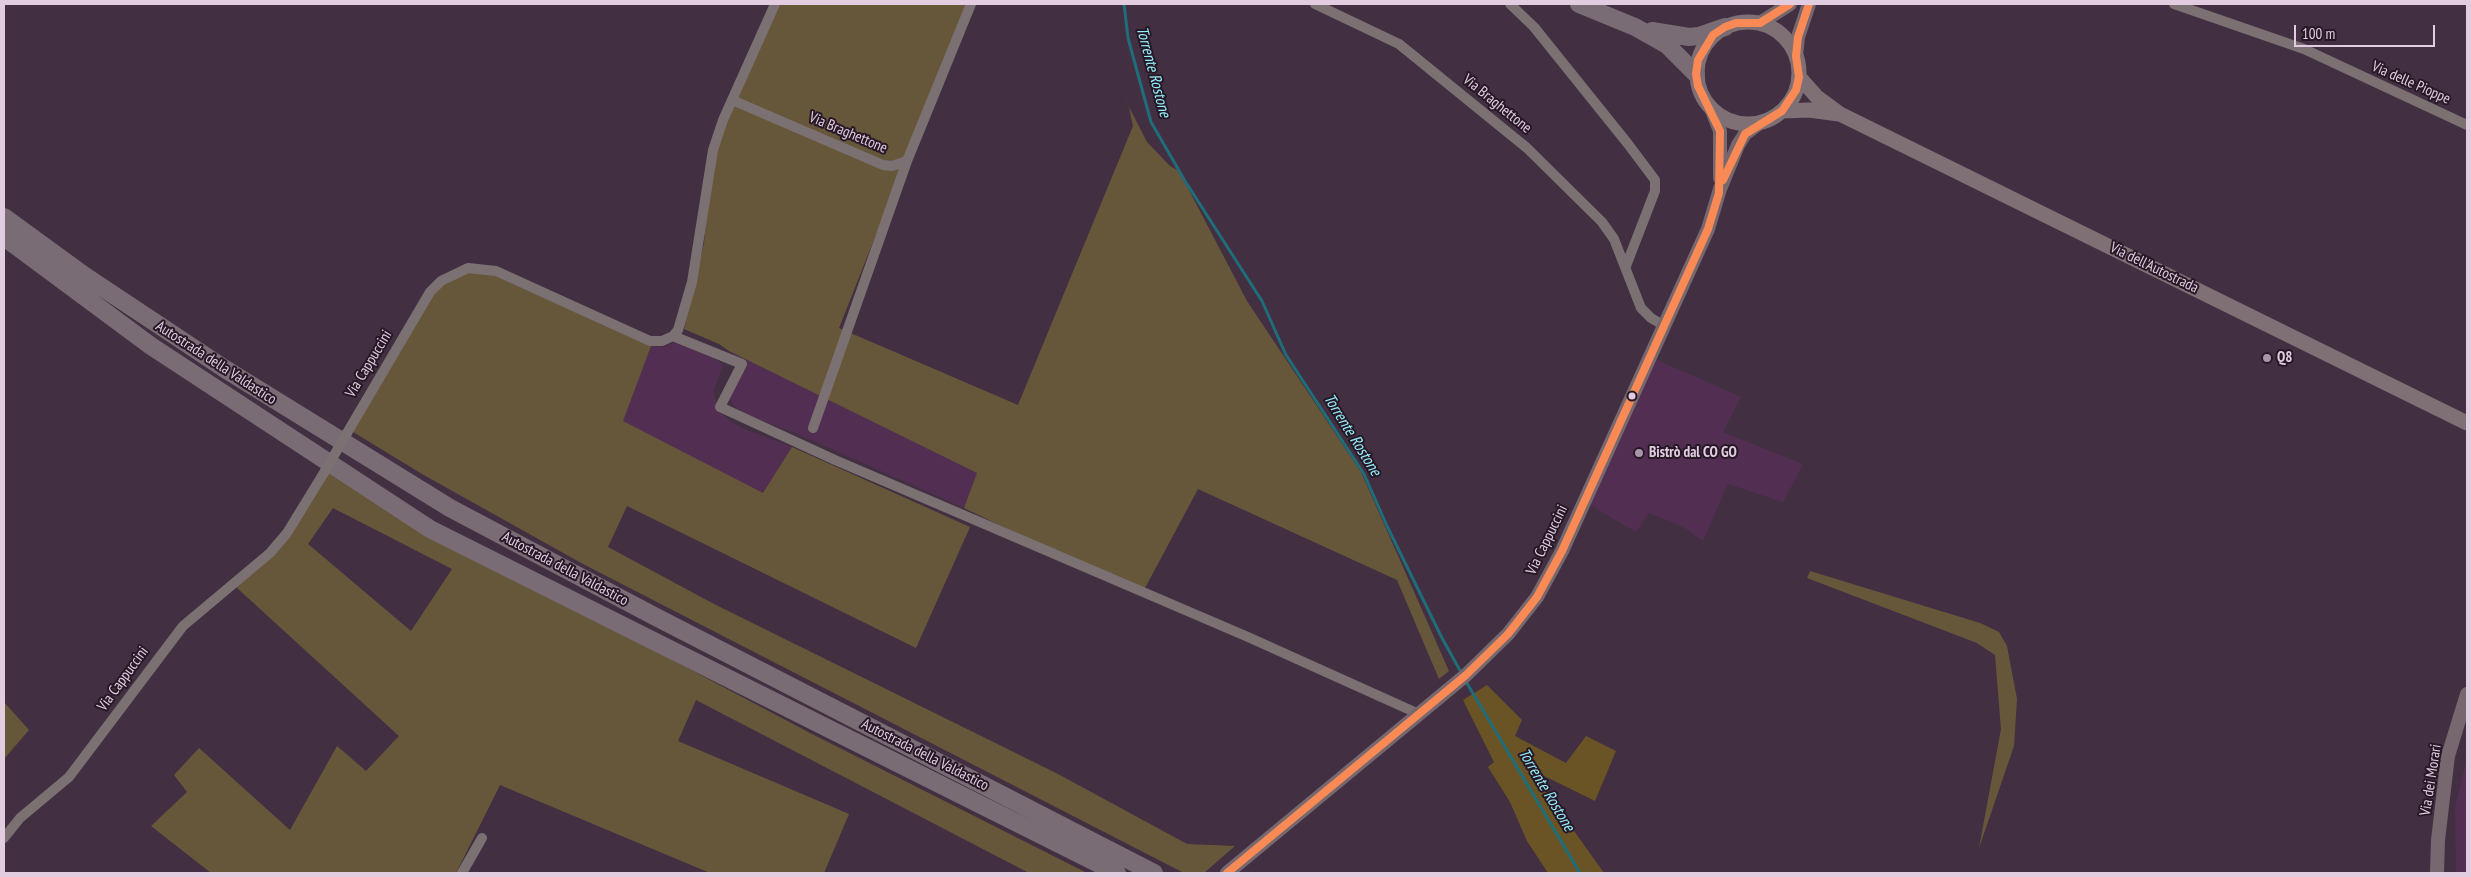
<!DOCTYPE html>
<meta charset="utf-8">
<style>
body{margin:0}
#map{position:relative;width:2471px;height:877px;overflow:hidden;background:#423042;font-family:"PT Sans Narrow",sans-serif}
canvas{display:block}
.frame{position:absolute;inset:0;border:5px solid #e1cce0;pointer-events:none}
.scale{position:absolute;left:2294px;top:25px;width:141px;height:22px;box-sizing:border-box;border:2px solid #e1cce0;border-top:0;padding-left:6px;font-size:15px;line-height:18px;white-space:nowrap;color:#e1cce0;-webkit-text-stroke:4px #271826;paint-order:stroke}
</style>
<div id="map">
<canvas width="2471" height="877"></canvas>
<div class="frame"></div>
<div class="scale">100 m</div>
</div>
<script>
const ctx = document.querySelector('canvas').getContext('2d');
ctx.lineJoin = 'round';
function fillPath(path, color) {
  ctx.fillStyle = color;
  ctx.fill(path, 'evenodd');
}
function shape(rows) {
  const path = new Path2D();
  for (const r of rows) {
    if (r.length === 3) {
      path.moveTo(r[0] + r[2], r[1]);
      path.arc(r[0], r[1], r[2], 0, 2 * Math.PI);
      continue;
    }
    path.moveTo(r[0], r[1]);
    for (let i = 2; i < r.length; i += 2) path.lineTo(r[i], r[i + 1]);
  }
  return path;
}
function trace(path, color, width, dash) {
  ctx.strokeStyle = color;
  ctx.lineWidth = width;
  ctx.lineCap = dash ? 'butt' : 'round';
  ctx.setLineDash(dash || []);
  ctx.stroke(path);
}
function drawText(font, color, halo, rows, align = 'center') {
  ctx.font = font + ' "PT Sans Narrow",sans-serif';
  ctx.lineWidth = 4;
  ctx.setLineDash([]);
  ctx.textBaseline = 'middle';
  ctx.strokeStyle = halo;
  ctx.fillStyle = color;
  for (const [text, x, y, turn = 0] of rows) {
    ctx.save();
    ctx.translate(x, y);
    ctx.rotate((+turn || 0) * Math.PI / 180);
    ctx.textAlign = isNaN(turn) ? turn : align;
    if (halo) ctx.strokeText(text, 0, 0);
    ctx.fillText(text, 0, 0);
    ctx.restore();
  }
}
fillPath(shape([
 [677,342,713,357,723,365,713,392,718,409,727,419,742,428,792,447,763,494,622,421,651,346,661,347],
 [729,351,977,473,964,508,798,434,748,415,736,408,728,396,737,370,737,358],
 [1655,359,1741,397,1723,432,1803,464,1783,502,1728,484,1703,541,1682,526,1649,513,1636,532,1590,505],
 [2467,758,2467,873,2456,873,2455,807]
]), '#522f52');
fillPath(shape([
 [776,4,967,4,839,328,1018,405,1133,126,1122,75,1129,107,1147,142,1170,166,1179,171,1247,301,1361,472,1449,671,1439,679,1397,580,1198,489,1145,588,1076,562,964,508,977,473,729,351,719,344,684,329,704,243,709,192,716,154,725,126],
 [477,271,493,275,651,346,623,421,763,493,792,447,970,527,916,648,627,506,608,547,714,604,1058,774,1187,844,1235,846,1204,873,1184,873,583,564,422,474,350,430,426,304,440,287,464,273],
 [328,469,627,636,810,733,1087,873,1029,873,696,700,678,741,849,814,824,873,710,873,500,785,456,873,211,873,151,826,187,792,174,775,199,748,290,830,337,746,366,771,399,736,236,587,257,570],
 [333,508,452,569,411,631,308,544],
 [1810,571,1980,623,1999,632,2007,646,2017,699,2014,746,1979,848,2001,729,1995,655,1977,643,1807,578],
 [4,702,29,730,4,759]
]), '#67573a');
fillPath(shape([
 [1487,685,1522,720,1515,736,1566,763,1586,736,1616,751,1595,801,1530,769,1604,873,1548,873,1527,841,1510,802,1488,767,1494,762,1463,700]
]), '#6a5425');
trace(shape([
 [1124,4,1128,38,1151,122,1185,181,1262,301,1286,355,1364,474,1387,526,1442,638,1462,674],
 [1465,680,1580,873]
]), '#1e6d79', 3);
trace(shape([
 [1315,4,1399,44,1527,148,1602,222,1614,239,1641,308,1651,318,1663,325],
 [1510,4,1534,27,1628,144,1655,180,1655,191,1626,266],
 [2174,4,2304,49,2467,125],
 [732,100,883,165,892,166,907,161,971,4],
 [673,336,742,364,720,407,835,460,1248,637,1419,714],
 [813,428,907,161],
 [347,433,430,292,441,281,468,268,496,271,650,341,662,341,673,336,678,330,692,282,713,150,723,120,775,4],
 [4,838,20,818,69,777,183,626,270,553,287,533,325,471],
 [462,873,482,838]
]), '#7b7172', 10);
trace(shape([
 [1760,23,1790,4],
 [1796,56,1798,37,1809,4],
 [1711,108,1720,131,1720,178],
 [1227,873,1466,675,1508,634,1537,597,1562,551,1708,229,1720,189,1738,145,1745,134,1761,122],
 [2437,873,2438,840,2448,756,2467,694]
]), '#76686e', 14);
trace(shape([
 [1748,73,51],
 [1799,77,1817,97,1840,114,2467,423],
 [1782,111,1809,110,1839,114]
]), '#7e7075', 15);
trace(shape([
 [1579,4,1635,27,1667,45,1696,74],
 [1652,31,1689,37,1699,36,1725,27],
 [4,217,85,276,225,369,450,508,654,616,1154,873],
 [4,237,151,346,430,529,1117,873]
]), '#796c74', 18);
trace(shape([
 [325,471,347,433]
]), '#7b7172', 10);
trace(shape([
 [1723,180,1745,134,1782,111,1796,90,1799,77,1796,56,1798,37,1809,4],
 [1227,873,1466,675,1508,634,1537,597,1562,551,1708,229,1719,193,1720,131,1698,86,1696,74,1698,60,1713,35,1725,27,1736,23,1760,23,1790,4]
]), '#f98a56', 8);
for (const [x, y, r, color] of [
 [2267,358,5,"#a995a9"],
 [1632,396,4.5,"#e1cce0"],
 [1639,453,5,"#a995a9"]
]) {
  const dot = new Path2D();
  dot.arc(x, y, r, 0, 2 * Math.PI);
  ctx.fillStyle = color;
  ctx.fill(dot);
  trace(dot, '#271826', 2);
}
drawText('15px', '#e1cce0', '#271826', [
 ["Via delle Pioppe",2411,83,24],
 ["Via Braghettone",1497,104,39],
 ["Via Braghettone",848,133,23],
 ["Via dell'Autostrada",2154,268,26],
 ["Autostrada della Valdastico",216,363,33],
 ["Via Cappuccini",369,364,-59],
 ["Via Cappuccini",1547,540,-64],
 ["Autostrada della Valdastico",565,569,28],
 ["Via Cappuccini",123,679,-54],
 ["Autostrada della Valdastico",925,755,27],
 ["Via dei Morari",2431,780,-81]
]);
drawText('bold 15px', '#e1cce0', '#271826', [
 ["Q8",2277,358],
 ["Bistrò dal CO GO",1649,453]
], 'left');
drawText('italic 16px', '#94effc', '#271826', [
 ["Torrente Rostone",1153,72,75],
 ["Torrente Rostone",1352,435,58],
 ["Torrente Rostone",1546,790,59]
]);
</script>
